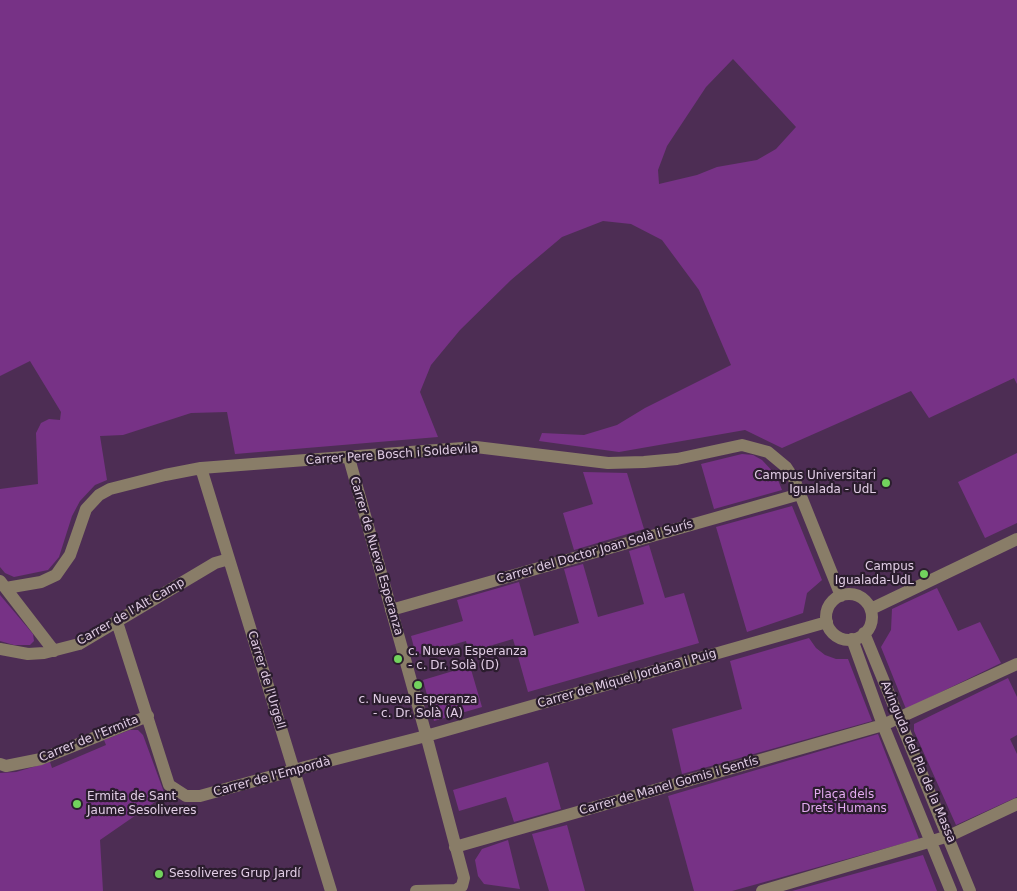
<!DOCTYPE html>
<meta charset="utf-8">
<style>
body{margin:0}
canvas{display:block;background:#4d2d54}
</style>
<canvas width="1017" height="891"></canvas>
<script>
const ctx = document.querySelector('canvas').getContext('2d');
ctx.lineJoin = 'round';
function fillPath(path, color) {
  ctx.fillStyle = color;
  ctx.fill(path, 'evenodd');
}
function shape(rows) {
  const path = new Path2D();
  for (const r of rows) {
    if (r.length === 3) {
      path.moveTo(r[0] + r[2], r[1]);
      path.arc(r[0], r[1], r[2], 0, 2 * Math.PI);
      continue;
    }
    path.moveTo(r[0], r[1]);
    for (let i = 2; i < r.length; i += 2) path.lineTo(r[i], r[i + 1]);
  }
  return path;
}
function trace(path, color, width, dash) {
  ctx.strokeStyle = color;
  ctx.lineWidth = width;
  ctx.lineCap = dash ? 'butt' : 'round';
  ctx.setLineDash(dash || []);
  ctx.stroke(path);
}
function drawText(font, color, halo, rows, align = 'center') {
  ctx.font = font + ' "DejaVu Sans",sans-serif';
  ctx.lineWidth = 4.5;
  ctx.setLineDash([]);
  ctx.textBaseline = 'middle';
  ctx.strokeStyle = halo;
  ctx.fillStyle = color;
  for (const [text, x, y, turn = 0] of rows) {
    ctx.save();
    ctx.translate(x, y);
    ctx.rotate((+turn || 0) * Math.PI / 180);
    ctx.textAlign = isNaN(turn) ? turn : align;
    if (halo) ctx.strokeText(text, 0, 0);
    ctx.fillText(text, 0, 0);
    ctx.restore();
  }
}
fillPath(shape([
 [0,0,1017,0,1017,384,1014,378,929,418,911,391,782,448,745,430,619,452,539,441,542,433,584,435,617,425,645,408,731,365,699,290,662,240,631,224,603,221,562,237,511,280,460,330,431,365,420,392,438,437,235,454,227,412,191,413,123,435,100,436,107,480,95,485,80,501,72,516,59,557,54,563,48,570,14,577,5,573,0,567,0,489,38,484,36,433,41,423,49,419,60,420,61,412,30,361,0,376],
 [733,59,796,127,776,149,757,160,717,167,697,175,659,184,658,170,667,146,706,87],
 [1017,453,1017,523,985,538,958,482],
 [742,454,753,455,762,460,776,475,782,490,714,509,701,464],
 [583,472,627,473,644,529,574,550,563,513,593,504],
 [792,506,822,580,807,593,803,613,747,632,716,527],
 [649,545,665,598,684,593,699,643,528,692,513,639,469,652,466,641,416,655,411,636,463,621,457,600,519,582,534,636,579,623,564,569,583,564,598,617,644,604,629,551],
 [937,588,958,631,980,622,1001,663,906,709,881,647,891,630,892,609],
 [0,595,33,634,34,641,30,645,14,645,0,641],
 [809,638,816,648,825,655,836,659,848,659,872,721,682,774,672,729,742,709,730,661],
 [470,666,482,707,434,721,423,680],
 [1008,678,1017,697,1017,735,1010,739,1017,754,1017,797,956,825,914,731,914,724],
 [130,730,138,730,143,735,165,795,100,840,103,891,0,891,0,773,16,772,50,762,52,768,106,745,104,740],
 [878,734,919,839,732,891,694,891,668,796],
 [548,762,561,809,514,822,506,797,459,811,453,790],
 [567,825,585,891,549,891,532,834],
 [508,840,520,889,484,884,478,876,475,860,482,849],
 [923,855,937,891,792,891]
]), '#773286');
trace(shape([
 [349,458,425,731,464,878,462,886],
 [201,468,331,891],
 [0,581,54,651],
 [6,588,41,582,56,575,70,555,86,509,99,495,110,489,165,475,201,468,476,447,608,463,644,462,677,459,742,445,768,452,786,467,794,479,841,596],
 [849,617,23],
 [871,609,1017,539],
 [391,610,800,494],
 [117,622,169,785,186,796,200,796,309,766,426,736,827,622],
 [864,633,970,891],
 [852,639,883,725,951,891],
 [0,649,28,654,44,653,79,644,215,563,229,559],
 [0,764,6,766,41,759,148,716],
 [455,847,883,725,1017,664],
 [416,891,456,890,462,886],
 [762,891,949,836,1017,804]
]), '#897d68', 12);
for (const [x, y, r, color] of [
 [886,483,5,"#72d25d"],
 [924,574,5,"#72d25d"],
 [398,659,5,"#72d25d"],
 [418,685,5,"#72d25d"],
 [77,804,5,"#72d25d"],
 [159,874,5,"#72d25d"]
]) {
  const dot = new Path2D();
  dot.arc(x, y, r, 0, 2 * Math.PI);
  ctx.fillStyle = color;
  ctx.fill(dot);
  trace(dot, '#2b1d2e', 2);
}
drawText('12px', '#e1cde5', '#2b1d2e', [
 ["Carrer Pere Bosch i Soldevila",392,455,-4],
 ["Carrer del Doctor Joan Solà i Surís",595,552,-16],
 ["Carrer de Nueva Esperanza",376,556,74],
 ["Carrer de l'Alt Camp",131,612,-30],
 ["Carrer de Miquel Jordana i Puig",627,679,-16],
 ["Carrer de l'Urgell",266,680,73],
 ["Carrer de l'Ermita",89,739,-22],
 ["Avinguda del Pla de la Massa",918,762,67],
 ["Carrer de l'Empordà",272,777,-15],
 ["Carrer de Manel Gomis i Sentís",669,786,-16]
]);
drawText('12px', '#e1cde5', '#2b1d2e', [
 ["Campus Universitari",876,476,"right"],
 ["Igualada - UdL",876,490,"right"],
 ["Campus",914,567,"right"],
 ["Igualada-UdL",914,581,"right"],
 ["c. Nueva Esperanza",408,652],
 ["- c. Dr. Solà (D)",408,666],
 ["c. Nueva Esperanza",418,700,"center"],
 ["- c. Dr. Solà (A)",418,714,"center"],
 ["Ermita de Sant",87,797],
 ["Jaume Sesoliveres",87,811],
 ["Sesoliveres Grup Jardí",169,874]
], 'left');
drawText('12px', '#e3aaf0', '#2b1d2e', [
 ["Plaça dels",844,795],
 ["Drets Humans",844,809]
]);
</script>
